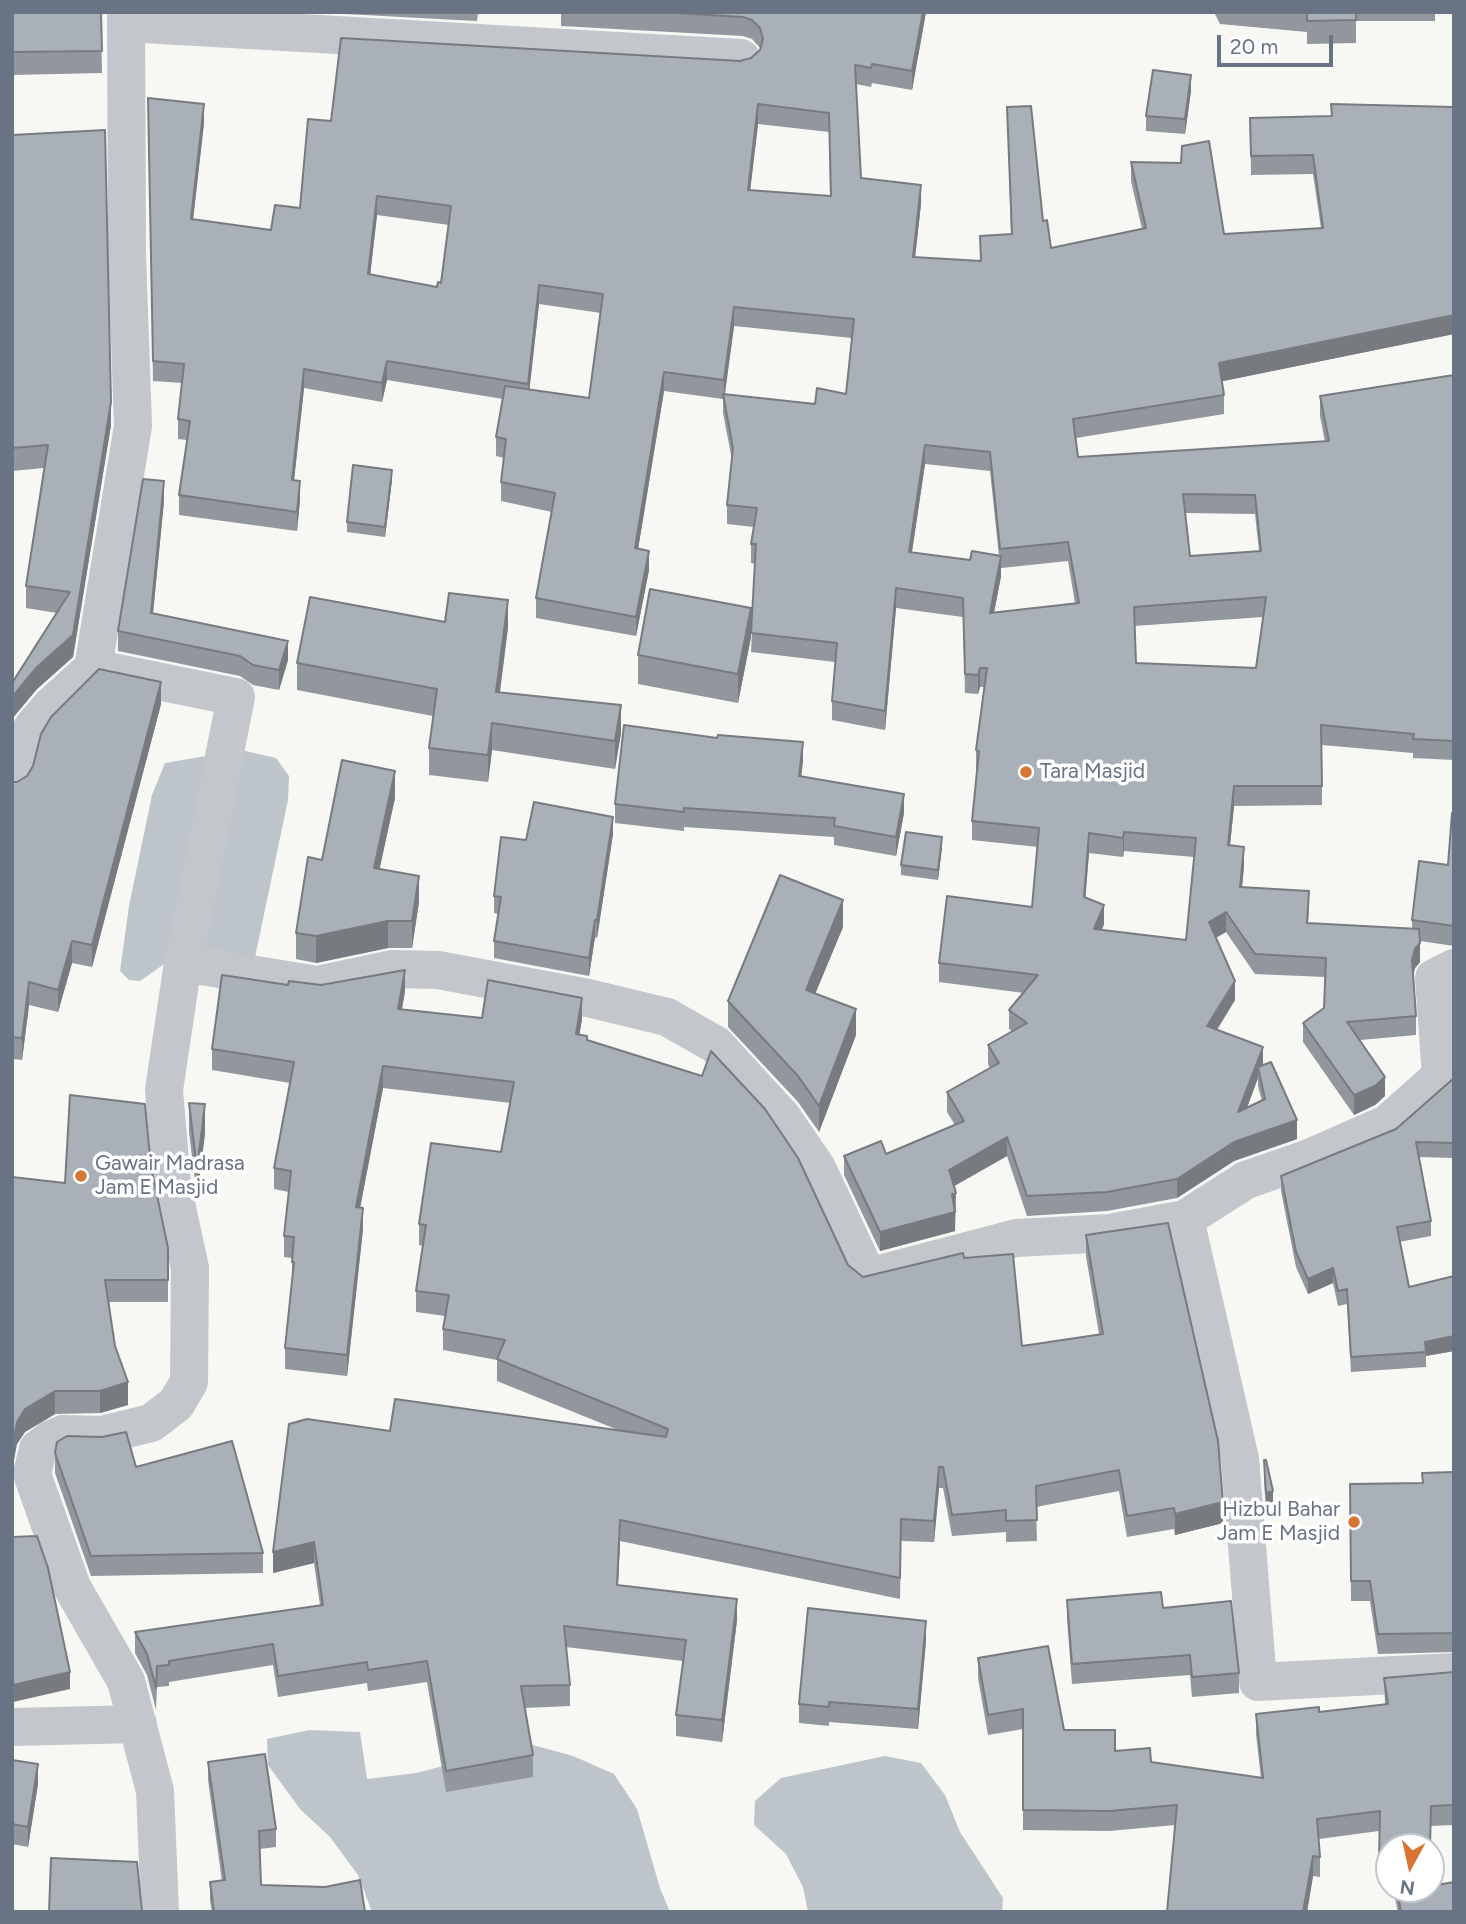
<!DOCTYPE html>
<style>
body{margin:0}
#map{position:relative;width:1466px;height:1924px;overflow:hidden;background:#f7f7f4;font-family:Figtree,sans-serif}
canvas{display:block}
.frame{position:absolute;inset:0;border:14px solid #687383;pointer-events:none}
.north{position:absolute;left:1375px;top:1833px;width:70px;height:70px;box-sizing:border-box;background:#fff;border:2px solid #c3c7cd;border-radius:50%;rotate:188deg;font-size:19px;font-weight:700;line-height:28px;text-align:center;color:#687383}
.north::after{content:'';display:block;margin:auto;width:24px;height:32px;background:#d87533;clip-path:polygon(50% 0,100% 100%,50% 72%,0 100%)}
.scale{position:absolute;left:1217px;top:35px;width:116px;height:32px;box-sizing:border-box;border:4px solid #687383;border-top:0;padding-left:9px;font-size:21px;line-height:24px;white-space:nowrap;color:#687383;-webkit-text-stroke:5px #fff;paint-order:stroke}
</style>
<div id="map">
<canvas width="1466" height="1924"></canvas>
<div class="frame"></div>
<div class="north">N</div>
<div class="scale">20 m</div>
</div>
<script>
const ctx = document.querySelector('canvas').getContext('2d');
ctx.lineJoin = 'round';
function fillPath(path, color) {
  ctx.fillStyle = color;
  ctx.fill(path, 'evenodd');
}
function shape(rows) {
  const path = new Path2D();
  for (const r of rows) {
    path.moveTo(r[0], r[1]);
    for (let i = 2; i < r.length; i += 2) path.lineTo(r[i], r[i + 1]);
  }
  return path;
}
function trace(path, color, width, dash) {
  ctx.strokeStyle = color;
  ctx.lineWidth = width;
  ctx.lineCap = dash ? 'butt' : 'round';
  ctx.setLineDash(dash || []);
  ctx.stroke(path);
}
function drawText(font, color, halo, rows, align = 'center') {
  ctx.font = font + ' Figtree,sans-serif';
  ctx.lineWidth = 7;
  ctx.setLineDash([]);
  ctx.textBaseline = 'middle';
  ctx.strokeStyle = halo;
  ctx.fillStyle = color;
  for (const [text, x, y, turn = 0] of rows) {
    ctx.save();
    ctx.translate(x, y);
    ctx.rotate((+turn || 0) * Math.PI / 180);
    ctx.textAlign = isNaN(turn) ? turn : align;
    if (halo) ctx.strokeText(text, 0, 0);
    ctx.fillText(text, 0, 0);
    ctx.restore();
  }
}
fillPath(shape([
 [241,750,276,758,289,776,288,800,250,981,167,962,140,981,129,980,120,971,129,906,152,795,165,763],
 [309,1730,360,1732,367,1779,416,1773,529,1744,573,1756,614,1774,637,1809,660,1888,670,1912,372,1912,358,1875,330,1837,300,1809,268,1765,267,1739],
 [885,1756,921,1763,945,1795,960,1832,1003,1898,1002,1912,808,1912,803,1887,786,1854,754,1825,755,1801,781,1778]
]), '#bdc5ca');
trace(shape([
 [126,12,127,254,133,426,93,668,236,697,183,963,164,1090,172,1185,190,1268,189,1382,176,1404,151,1423,102,1435,63,1434,51,1439,38,1449,32,1474,72,1587,126,1681,155,1791,160,1912],
 [126,23,741,58],
 [12,783,21,748,33,727,52,705,93,668],
 [183,963,317,985,392,969,438,970,588,998,667,1017,716,1045,782,1117,817,1168,868,1277,1016,1238,1110,1233,1185,1219,1240,1459,1258,1682,1454,1672],
 [1185,1219,1246,1180,1307,1159,1387,1124,1441,1076,1434,978,1454,968],
 [12,1727,138,1724]
]), '#c3c6ca', 38);
fillPath(shape([
 [12,12,101,12,102,73,12,75],
 [340,12,478,12,477,21,345,14],
 [561,12,926,12,912,90,872,83,871,87,856,84,861,178,921,204,915,257,980,261,980,236,1011,234,1007,107,1051,248,1142,229,1131,181,1131,162,1224,234,1321,228,1313,174,1251,175,1250,118,1331,116,1331,104,1454,107,1454,334,1222,381,1224,395,1224,414,1076,438,1078,457,1325,442,1320,416,1320,396,1454,375,1454,760,1413,758,1413,753,1322,745,1322,805,1234,806,1230,845,1244,866,1242,887,1309,910,1308,923,1412,929,1412,920,1448,865,1454,813,1454,946,1420,941,1420,962,1415,968,1413,975,1416,1016,1416,1035,1360,1040,1385,1096,1375,1105,1354,1115,1303,1042,1303,1023,1324,1008,1325,977,1255,974,1226,932,1216,938,1235,1000,1217,1030,1263,1065,1297,1139,1234,1161,1177,1198,1107,1211,1027,1216,1007,1156,954,1186,956,1212,955,1212,955,1231,880,1251,844,1175,844,1156,886,1154,955,1125,947,1112,947,1092,990,1068,988,1064,988,1045,1012,1031,1009,1029,1009,1010,1024,993,939,982,939,963,1032,907,1038,847,972,840,972,821,977,770,976,769,976,750,984,687,980,687,978,694,965,693,963,617,896,608,885,730,832,720,832,701,835,662,751,652,755,564,751,563,751,544,754,527,727,524,727,505,732,460,723,413,723,399,664,391,638,549,649,570,636,636,536,618,536,598,552,512,501,501,501,482,504,458,496,456,496,437,503,399,387,380,382,402,304,388,294,480,300,500,297,531,179,515,179,495,187,440,178,439,178,419,182,383,153,381,148,98,204,123,193,219,271,230,300,208,331,121,740,61,751,58,760,50,760,48,752,39,743,36,561,26],
 [758,124,829,132,830,196,750,190],
 [377,215,449,225,441,283,437,287,370,275],
 [539,304,601,313,589,398,529,389],
 [734,326,852,338,846,394,815,404,725,394],
 [925,464,990,471,999,556,970,560,912,552],
 [1185,513,1255,514,1259,551,1190,556],
 [1068,561,1075,603,994,613,1001,576,1001,568],
 [1263,617,1256,668,1136,663,1134,626],
 [1124,851,1194,857,1186,940,1102,930,1104,924,1085,897,1089,853,1123,857],
 [1258,1078,1258,1086,1262,1101,1247,1108],
 [1214,12,1435,12,1435,21,1356,21,1356,43,1307,44,1307,32,1220,24],
 [1191,91,1185,134,1146,131,1146,116],
 [12,135,111,425,73,657,37,689,14,716,57,613,26,608,26,586,44,468,12,471],
 [392,480,385,537,347,532,347,522],
 [164,501,153,613,288,660,279,690,253,685,240,676,118,651,118,631],
 [445,622,508,627,500,693,621,733,615,769,492,750,488,782,429,775,429,748,433,716,297,690,297,663],
 [751,637,738,703,638,684,638,655],
 [161,704,92,967,72,963,58,1012,29,1005,22,1060,12,1059,12,782,17,782],
 [803,761,801,777,904,813,896,856,834,845,834,837,684,827,684,831,615,823,615,804],
 [395,798,379,869,419,902,412,948,388,948,316,963,296,959,296,933,322,860],
 [613,834,597,938,595,937,589,976,494,958,494,941,499,914,494,913,494,896,526,840],
 [942,847,938,880,901,875,901,865],
 [843,927,815,994,856,1035,819,1132,798,1102,728,1027,728,1001],
 [288,985,321,985,405,991,402,1009,482,1018,582,1019,579,1035,587,1040,863,1277,964,1258,1022,1346,1099,1334,1086,1256,1086,1235,1223,1523,1175,1535,1174,1529,1127,1537,1119,1491,1036,1507,1037,1541,1006,1542,1006,1532,952,1536,943,1488,939,1488,934,1542,901,1541,900,1599,620,1541,618,1585,737,1620,722,1742,676,1736,676,1715,683,1661,566,1647,570,1685,570,1706,524,1708,533,1755,533,1777,446,1792,427,1682,368,1691,367,1683,278,1697,273,1665,169,1682,169,1686,157,1687,156,1710,147,1675,135,1653,135,1632,320,1605,314,1563,273,1573,390,1431,618,1430,497,1381,497,1360,443,1350,443,1329,445,1316,416,1312,416,1291,423,1246,419,1245,419,1224,501,1152,511,1103,383,1088,360,1208,363,1229,347,1376,285,1369,285,1348,292,1283,292,1258,284,1257,284,1236,289,1192,274,1189,274,1168,290,1083,212,1070,212,1049],
 [1454,1078,1454,1158,1419,1157,1431,1221,1431,1236,1399,1242,1409,1287,1454,1276,1454,1351,1426,1356,1426,1367,1351,1372,1347,1304,1338,1306,1333,1283,1308,1294,1296,1267,1281,1191,1281,1176,1396,1129],
 [189,1103,205,1133,197,1198,189,1132],
 [151,1167,168,1248,168,1302,109,1302,115,1346,128,1405,100,1413,55,1414,25,1432,17,1444,12,1177,65,1183],
 [55,1453,136,1467,263,1553,263,1573,91,1576,55,1473],
 [1264,1460,1273,1511,1266,1512,1264,1480],
 [1454,1472,1454,1652,1378,1654,1370,1601,1351,1601,1350,1484,1422,1483,1422,1473],
 [1067,1600,1163,1608,1239,1673,1239,1693,1192,1697,1190,1675,1072,1684,1067,1619],
 [926,1641,918,1729,829,1722,829,1726,799,1723,799,1704],
 [978,1658,1064,1730,1115,1751,1151,1762,1261,1778,1256,1734,1256,1714,1319,1712,1385,1705,1384,1678,1454,1672,1454,1825,1431,1826,1389,1847,1389,1881,1379,1881,1379,1831,1319,1839,1320,1857,1320,1877,1313,1876,1307,1912,1167,1912,1175,1825,1109,1831,1023,1830,1023,1729,988,1735,978,1678],
 [12,1760,38,1784,28,1847,12,1844],
 [208,1762,276,1829,276,1847,260,1849,261,1885,365,1912,212,1912,210,1900,210,1882,222,1881,208,1780],
 [1393,1889,1431,1889,1454,1912,1398,1912]
]), '#92979d');
fillPath(shape([
 [923,12,926,12,912,90,912,71],
 [1191,75,1191,91,1185,134,1185,119],
 [204,104,204,123,191,238,191,219],
 [758,104,758,124,748,209,748,190],
 [921,185,921,204,913,276,913,257],
 [377,196,377,215,368,294,368,274],
 [539,285,539,304,528,403,528,384],
 [734,307,734,326,724,399,724,380],
 [1454,315,1454,334,1219,382,1219,363],
 [387,361,387,380,382,402,382,383],
 [304,369,304,388,292,499,292,480],
 [664,372,664,391,635,568,635,548],
 [111,402,111,425,73,657,37,689,12,719,12,697,14,694,37,667,73,635],
 [925,445,925,464,909,571,909,552],
 [392,470,392,480,385,537,385,527],
 [164,481,164,501,151,633,151,613],
 [300,481,300,500,297,531,297,512],
 [649,551,649,570,636,636,636,617],
 [1001,556,1001,576,990,633,990,613],
 [896,588,896,608,885,730,885,711],
 [508,600,508,627,496,720,496,692],
 [751,608,751,637,738,703,738,674],
 [288,641,288,660,279,690,279,670],
 [980,668,980,687,978,694,978,675],
 [161,682,161,704,92,967,92,945],
 [621,705,621,733,615,769,615,741],
 [492,723,492,750,488,782,488,755],
 [803,742,803,761,799,795,799,776],
 [395,771,395,798,374,895,374,868],
 [1234,786,1234,806,1228,865,1228,845],
 [904,794,904,813,896,856,896,837],
 [613,817,613,834,597,938,597,920],
 [1124,832,1124,851,1123,857,1123,838],
 [1089,833,1089,853,1084,916,1084,897],
 [942,837,942,847,938,880,938,870],
 [1244,847,1244,866,1240,907,1240,887],
 [419,876,419,902,412,948,412,921],
 [843,900,843,927,806,1016,806,990],
 [1104,905,1104,924,1094,948,1094,929],
 [1226,912,1226,932,1209,941,1209,922],
 [595,920,595,937,589,976,589,958],
 [388,921,388,948,316,963,316,936],
 [72,941,72,963,58,1012,58,990],
 [1420,943,1420,962,1415,968,1412,980,1412,960,1415,949],
 [405,970,405,991,398,1030,398,1009],
 [1235,981,1235,1000,1207,1045,1207,1026],
 [29,982,29,1005,22,1060,22,1038],
 [582,998,582,1019,576,1056,576,1034],
 [856,1009,856,1035,819,1132,819,1106],
 [1263,1047,1263,1066,1258,1067,1258,1078,1238,1131,1238,1112],
 [383,1066,383,1088,356,1229,356,1207],
 [1385,1077,1385,1096,1375,1105,1354,1115,1354,1095],
 [205,1104,205,1133,197,1198,197,1169],
 [1297,1120,1297,1139,1234,1161,1177,1198,1177,1179,1234,1142],
 [1007,1137,1007,1156,949,1189,949,1170],
 [956,1193,955,1231,880,1251,880,1232],
 [363,1208,363,1229,347,1376,347,1355],
 [1333,1268,1333,1283,1308,1294,1308,1279],
 [1454,1336,1454,1351,1426,1356,1425,1342],
 [128,1382,128,1405,100,1413,100,1391],
 [55,1391,55,1414,25,1432,17,1444,12,1471,12,1448,17,1422,25,1409],
 [939,1467,939,1488,934,1542,934,1521],
 [1273,1491,1273,1511,1266,1512,1266,1493],
 [1223,1502,1223,1523,1175,1535,1175,1514],
 [620,1520,620,1541,617,1606,617,1585],
 [314,1542,314,1563,273,1573,273,1552],
 [737,1599,737,1620,722,1742,722,1720],
 [926,1621,926,1641,918,1729,918,1709],
 [70,1672,70,1689,13,1702,13,1685],
 [38,1764,38,1784,28,1847,28,1827],
 [1313,1856,1313,1876,1307,1912,1303,1912]
]), '#777b80');
const building = shape([
 [12,12,101,12,102,51,12,52,12,12],
 [661,12,923,12,912,71,872,64,871,68,855,65,861,178,921,185,913,257,981,261,980,236,1012,234,1007,107,1031,106,1043,221,1047,220,1051,248,1146,228,1131,162,1181,163,1182,146,1209,141,1224,234,1323,228,1313,155,1251,156,1250,118,1332,116,1331,104,1454,107,1454,315,1219,363,1224,395,1073,419,1078,457,1329,441,1320,396,1454,375,1454,741,1413,739,1414,734,1321,725,1322,786,1234,786,1228,845,1244,847,1240,887,1309,891,1307,923,1419,929,1420,943,1415,949,1412,960,1416,1016,1347,1022,1385,1077,1375,1086,1354,1095,1303,1023,1324,1008,1326,958,1255,954,1226,912,1209,922,1235,981,1207,1026,1263,1047,1238,1112,1265,1099,1258,1067,1271,1062,1297,1120,1234,1142,1177,1179,1107,1192,1027,1196,1007,1137,949,1170,956,1193,952,1194,955,1212,880,1232,844,1156,881,1141,886,1154,964,1121,947,1092,999,1063,988,1045,1027,1023,1009,1010,1038,975,939,963,947,896,1032,907,1039,828,972,821,979,751,976,750,987,668,980,668,978,675,965,674,963,598,896,588,885,711,832,701,837,643,751,633,756,544,751,544,757,508,727,505,733,448,723,394,815,404,817,388,846,394,854,319,734,307,724,380,664,372,635,548,649,551,636,617,536,598,555,493,501,482,506,439,496,437,505,386,589,398,603,294,539,285,528,384,387,361,382,383,304,369,292,480,300,481,297,512,179,495,190,421,178,419,184,364,153,361,148,98,204,104,191,219,271,230,275,205,300,208,308,119,331,121,341,38,740,61,751,58,760,50,763,39,760,28,752,20,743,17,661,12],
 [758,104,829,113,831,196,748,190,758,104],
 [377,196,451,206,441,283,438,282,437,287,368,274,377,196],
 [925,445,990,452,1000,549,1068,542,1079,603,990,613,1001,556,972,551,970,560,909,552,925,445],
 [1183,494,1255,495,1261,551,1190,556,1183,494],
 [1266,597,1256,668,1136,663,1134,607,1266,597],
 [1124,832,1196,838,1186,940,1094,929,1104,905,1084,897,1089,833,1123,838,1124,832],
 [1307,12,1356,12,1356,20,1307,21,1307,12],
 [1153,70,1191,75,1185,119,1146,116,1153,70],
 [105,130,111,402,73,635,37,667,12,697,12,683,70,592,26,586,48,445,12,448,12,135,105,130],
 [353,465,392,470,385,527,347,522,353,465],
 [143,479,164,481,151,613,288,641,279,670,253,665,240,656,118,631,143,479],
 [650,589,751,608,738,674,638,655,650,589],
 [449,593,508,600,496,692,621,705,615,741,492,723,488,755,429,748,437,689,297,663,310,597,445,622,449,593],
 [99,669,161,682,92,945,72,941,58,990,29,982,22,1038,12,1037,12,782,17,782,27,776,33,766,41,734,51,717,99,669],
 [624,725,717,738,718,735,803,742,799,776,904,794,896,837,834,826,835,818,684,808,684,812,615,804,624,725],
 [342,760,395,771,374,868,419,876,412,921,388,921,316,936,296,933,308,857,322,860,342,760],
 [534,802,613,817,597,920,595,920,589,958,494,941,501,897,494,896,501,837,526,840,534,802],
 [1452,813,1454,813,1454,926,1412,920,1419,861,1448,865,1452,813],
 [906,832,942,837,938,870,901,865,906,832],
 [780,875,843,900,806,990,856,1009,819,1106,798,1076,728,1001,780,875],
 [405,970,398,1009,482,1018,488,980,582,998,576,1034,587,1036,587,1040,702,1076,711,1051,765,1109,798,1158,848,1265,863,1277,963,1253,964,1258,1013,1254,1022,1346,1103,1334,1086,1235,1168,1223,1218,1441,1223,1502,1175,1514,1174,1508,1127,1516,1119,1470,1036,1486,1037,1520,1006,1521,1006,1510,952,1515,943,1467,939,1467,934,1521,901,1519,900,1578,620,1520,617,1585,737,1599,722,1720,676,1715,686,1640,564,1626,570,1685,521,1686,533,1755,446,1771,427,1661,368,1670,367,1662,278,1676,273,1644,169,1661,169,1665,157,1666,156,1688,147,1654,135,1632,323,1605,314,1542,273,1552,289,1424,307,1419,390,1431,395,1399,666,1437,668,1429,497,1359,505,1340,443,1329,449,1295,416,1291,426,1225,419,1224,431,1143,501,1152,514,1082,383,1066,356,1207,363,1208,347,1355,285,1348,294,1262,292,1262,294,1237,284,1236,291,1171,274,1168,294,1062,212,1049,222,975,288,985,289,981,321,985,405,970],
 [1454,1078,1454,1143,1416,1142,1431,1221,1397,1227,1409,1287,1454,1276,1454,1336,1425,1342,1426,1352,1351,1357,1347,1289,1338,1291,1333,1268,1308,1279,1296,1252,1281,1176,1396,1129,1454,1078],
 [70,1095,145,1104,151,1167,168,1248,168,1280,105,1280,115,1346,128,1382,100,1391,55,1391,25,1409,17,1422,12,1448,12,1177,65,1183,70,1095],
 [189,1103,205,1104,197,1169,189,1103],
 [126,1432,136,1467,232,1441,263,1553,91,1556,55,1453,57,1442,67,1436,102,1437,126,1432],
 [1264,1460,1266,1460,1273,1491,1266,1493,1264,1460],
 [1454,1472,1454,1633,1378,1634,1370,1581,1351,1581,1350,1484,1423,1483,1422,1473,1454,1472],
 [37,1536,48,1568,70,1672,13,1685,12,1537,37,1536],
 [1161,1592,1163,1608,1231,1601,1239,1673,1192,1677,1190,1655,1072,1664,1067,1600,1161,1592],
 [808,1608,926,1621,918,1709,829,1702,829,1707,799,1704,808,1608],
 [1048,1646,1064,1730,1115,1730,1115,1751,1150,1748,1151,1762,1263,1778,1256,1714,1319,1707,1319,1712,1388,1704,1384,1678,1454,1672,1454,1805,1431,1806,1430,1847,1389,1847,1389,1862,1379,1861,1380,1811,1317,1819,1320,1857,1313,1856,1303,1912,1167,1912,1177,1805,1109,1811,1023,1810,1023,1709,988,1715,978,1658,1048,1646],
 [265,1754,276,1829,259,1831,261,1885,325,1887,360,1880,365,1912,214,1912,210,1882,225,1880,208,1762,265,1754],
 [12,1760,38,1764,28,1827,12,1824,12,1760],
 [51,1858,137,1862,142,1912,49,1912,51,1858],
 [1454,1882,1454,1912,1401,1912,1397,1889,1431,1889,1431,1886,1454,1882]
]);
fillPath(building, '#aab0b7');
trace(building, '#777b80', 2);
for (const [x, y, r, color] of [
 [1026,772,7,"#d87533"],
 [81,1176,7,"#d87533"],
 [1354,1522,7,"#d87533"]
]) {
  const dot = new Path2D();
  dot.arc(x, y, r, 0, 2 * Math.PI);
  ctx.fillStyle = color;
  ctx.fill(dot);
  trace(dot, '#fff', 2.5);
}
drawText('21px', '#687383', '#fff', [
 ["Tara Masjid",1040,772],
 ["Gawair Madrasa",95,1164],
 ["Jam E Masjid",95,1188],
 ["Hizbul Bahar",1340,1510,"right"],
 ["Jam E Masjid",1340,1534,"right"]
], 'left');
</script>
